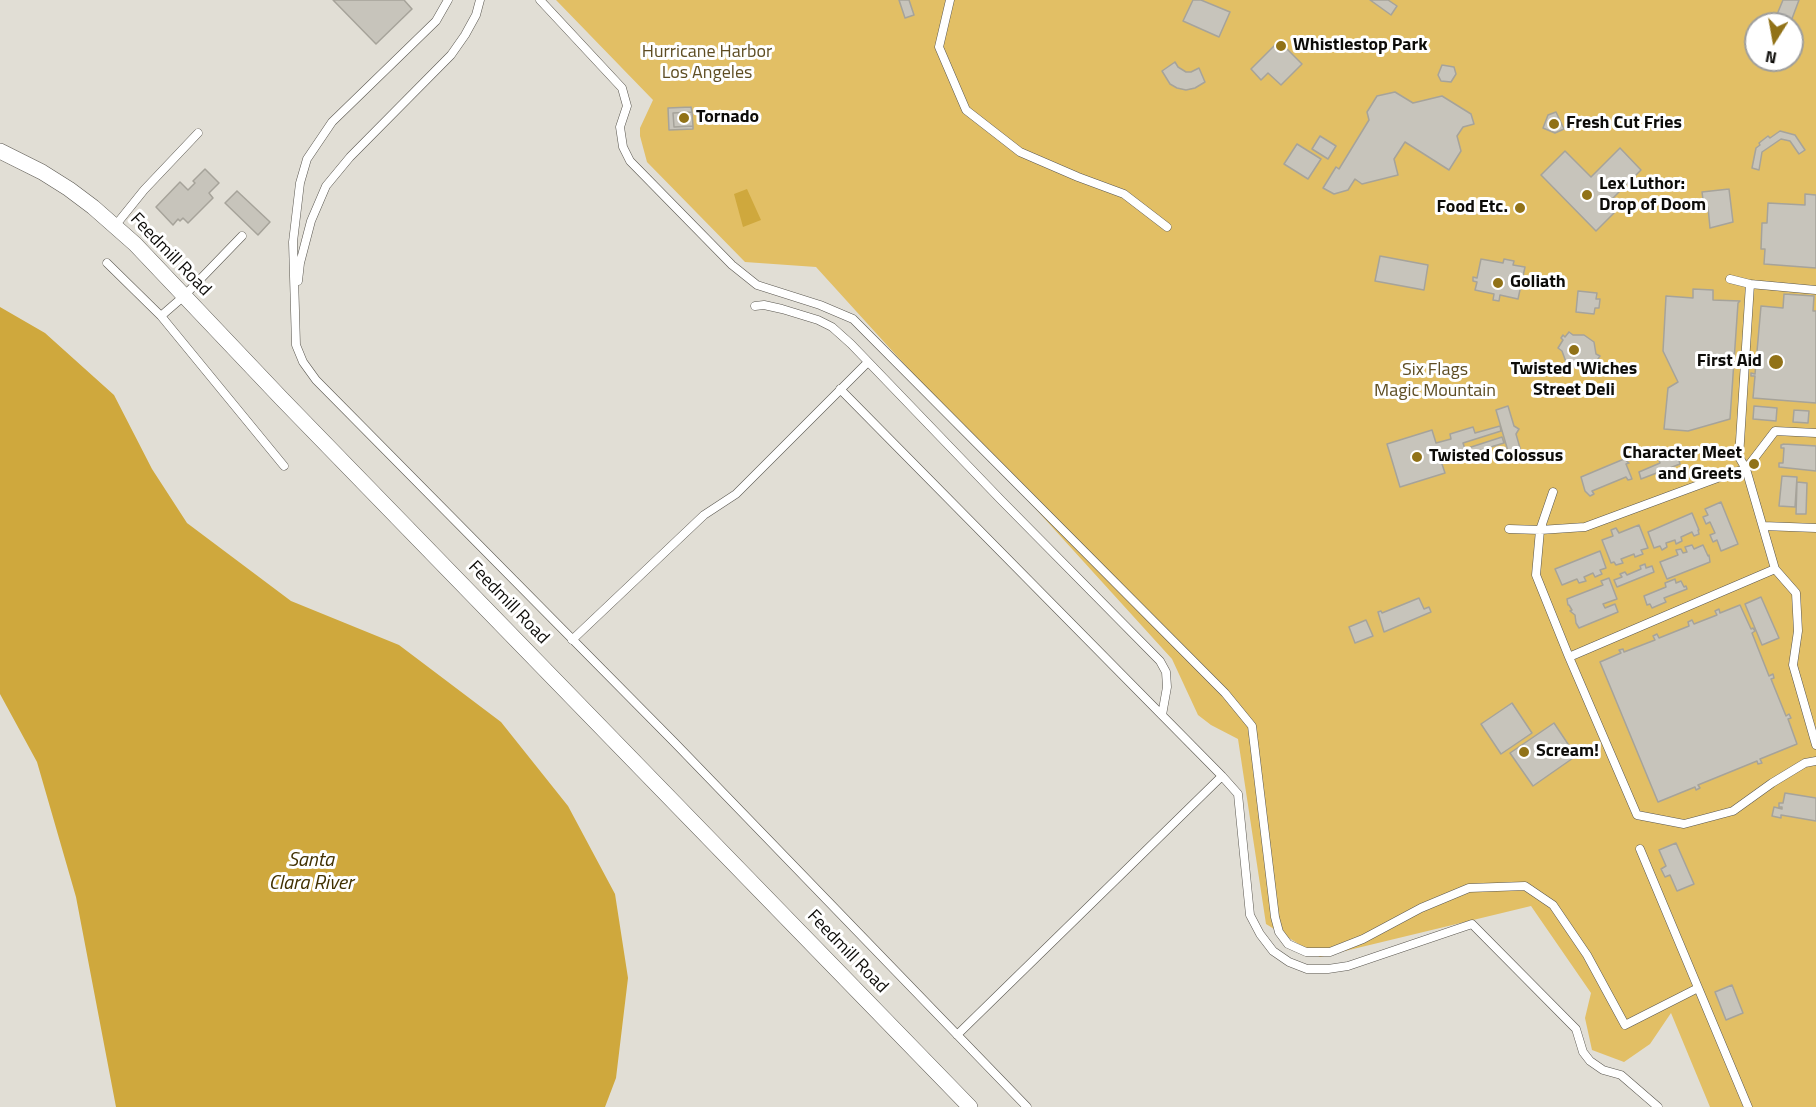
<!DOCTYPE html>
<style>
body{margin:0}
#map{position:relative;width:1816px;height:1107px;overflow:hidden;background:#e1ded5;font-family:"Titillium Web",sans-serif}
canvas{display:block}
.north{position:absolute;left:1744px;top:12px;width:60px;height:60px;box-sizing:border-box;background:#fff;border:2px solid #9e9e9d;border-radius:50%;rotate:191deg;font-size:16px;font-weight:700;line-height:24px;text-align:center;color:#0d0c09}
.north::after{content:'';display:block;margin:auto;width:21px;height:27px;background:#917218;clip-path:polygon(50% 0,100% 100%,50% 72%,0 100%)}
</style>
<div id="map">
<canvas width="1816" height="1107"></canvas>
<div class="north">N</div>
</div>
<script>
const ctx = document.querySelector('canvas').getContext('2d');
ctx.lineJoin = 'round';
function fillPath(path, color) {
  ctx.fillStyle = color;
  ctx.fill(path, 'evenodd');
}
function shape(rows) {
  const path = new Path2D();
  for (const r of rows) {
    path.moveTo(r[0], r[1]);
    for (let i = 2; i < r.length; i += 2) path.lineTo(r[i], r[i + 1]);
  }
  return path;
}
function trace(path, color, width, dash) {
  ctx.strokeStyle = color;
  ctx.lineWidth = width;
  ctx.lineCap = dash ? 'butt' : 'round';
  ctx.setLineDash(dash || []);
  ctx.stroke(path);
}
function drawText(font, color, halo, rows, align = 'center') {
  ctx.font = font + ' "Titillium Web",sans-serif';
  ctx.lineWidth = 6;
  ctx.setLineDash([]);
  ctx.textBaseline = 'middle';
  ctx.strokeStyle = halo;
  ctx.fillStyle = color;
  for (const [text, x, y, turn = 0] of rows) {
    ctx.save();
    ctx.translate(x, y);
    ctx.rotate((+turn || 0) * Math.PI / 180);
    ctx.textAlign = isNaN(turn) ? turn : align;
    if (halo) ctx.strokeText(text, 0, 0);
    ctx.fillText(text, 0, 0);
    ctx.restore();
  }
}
fillPath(shape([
 [556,0,1816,0,1816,1107,1710,1107,1671,1013,1650,1044,1624,1062,1592,1050,1585,1018,1591,993,1531,906,1320,957,1266,924,1238,739,1211,725,1198,715,1172,659,816,267,745,262,647,162,640,136,640,128,653,100],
 [1756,24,1792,24,1792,60,1756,60]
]), '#e2bf65');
fillPath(shape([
 [747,189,761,220,743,227,734,194],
 [0,307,45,333,114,395,152,469,187,523,291,601,399,645,501,722,568,806,615,894,628,978,616,1078,605,1107,116,1107,76,897,37,762,0,694]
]), '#cfa83d');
const building = shape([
 [333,0,404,0,412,9,376,44,333,0],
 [899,0,909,0,914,15,905,18,899,0],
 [1193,0,1201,0,1230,12,1219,37,1183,21,1193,0],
 [1370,0,1388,0,1397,6,1391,15,1370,0],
 [1783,0,1799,0,1790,24,1773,24,1783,0],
 [1279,41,1302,64,1281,85,1268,73,1261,80,1251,69,1279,41],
 [1175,62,1178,67,1186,72,1191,72,1199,68,1205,82,1195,88,1186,90,1177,88,1170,84,1162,71,1175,62],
 [1442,65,1454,67,1456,74,1451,82,1441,81,1438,75,1442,65],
 [1395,92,1413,103,1442,96,1471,114,1474,124,1463,127,1457,136,1461,151,1449,170,1405,142,1394,159,1398,175,1362,184,1355,179,1348,190,1334,194,1323,188,1336,167,1339,169,1369,120,1367,112,1377,96,1395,92],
 [691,107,692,112,673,113,674,127,693,126,693,129,669,130,668,108,691,107],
 [692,112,693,126,674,127,673,113,692,112],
 [1556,112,1564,129,1555,133,1543,128,1548,115,1556,112],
 [1780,131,1795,135,1805,150,1799,154,1790,141,1781,139,1762,152,1759,170,1752,168,1756,148,1760,145,1759,143,1768,136,1770,138,1780,131],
 [1320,136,1336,146,1328,159,1312,149,1320,136],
 [1297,144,1321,159,1308,179,1284,164,1297,144],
 [1620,148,1641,170,1606,205,1614,213,1596,231,1541,175,1565,151,1591,177,1620,148],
 [205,169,219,183,209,193,213,198,188,223,183,218,180,221,178,219,173,225,156,207,180,182,188,190,195,183,193,181,205,169],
 [1729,189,1733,222,1710,228,1708,207,1704,207,1702,192,1729,189],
 [237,191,270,222,258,235,225,203,237,191],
 [1805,194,1816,195,1816,268,1764,264,1765,249,1761,249,1762,223,1767,223,1768,203,1805,205,1805,194],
 [1380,256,1428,265,1424,290,1375,281,1380,256],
 [1481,259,1503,263,1504,259,1514,261,1513,265,1525,267,1518,299,1500,295,1499,301,1493,300,1494,294,1475,290,1477,282,1473,281,1473,277,1477,278,1481,259],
 [1693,289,1713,290,1713,300,1740,301,1738,303,1730,419,1688,431,1664,429,1668,388,1678,382,1663,351,1666,296,1693,298,1693,289],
 [1578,291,1597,293,1596,299,1600,299,1599,308,1595,308,1594,314,1576,312,1578,291],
 [1784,294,1814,296,1813,311,1816,311,1816,403,1753,398,1755,376,1751,376,1751,373,1755,374,1761,306,1783,308,1784,294],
 [1569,332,1573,335,1584,335,1594,342,1596,354,1600,356,1592,368,1588,365,1576,368,1566,362,1562,351,1558,348,1563,340,1561,338,1563,335,1565,337,1569,332],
 [1508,406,1514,426,1519,429,1516,434,1522,455,1510,458,1496,410,1508,406],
 [1754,406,1777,408,1776,421,1753,419,1754,406],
 [1794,410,1809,411,1808,423,1793,422,1794,410],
 [1500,426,1501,431,1463,443,1465,449,1502,437,1504,443,1481,450,1482,456,1459,463,1457,457,1441,461,1445,473,1400,487,1387,444,1432,430,1436,443,1451,439,1450,434,1473,427,1475,433,1500,426],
 [1784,444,1816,446,1816,471,1779,467,1779,463,1783,463,1784,448,1781,448,1781,445,1784,444],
 [1669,453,1671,459,1678,457,1680,464,1641,479,1639,472,1660,463,1658,457,1669,453],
 [1624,459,1629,463,1626,464,1632,479,1628,480,1626,477,1592,491,1594,494,1590,496,1585,491,1581,477,1624,459],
 [1782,476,1797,477,1795,507,1779,506,1782,476],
 [1797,482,1807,483,1806,514,1796,514,1797,482],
 [1721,502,1738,544,1721,551,1717,540,1713,542,1710,535,1715,533,1710,522,1706,524,1703,517,1708,515,1705,509,1721,502],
 [1692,513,1699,530,1698,530,1699,534,1694,536,1692,532,1681,537,1682,541,1676,544,1675,540,1666,543,1667,547,1662,550,1660,546,1654,548,1648,532,1692,513],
 [1639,525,1648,548,1641,550,1643,554,1635,557,1634,554,1621,559,1623,563,1616,565,1614,562,1611,563,1602,540,1613,536,1611,530,1616,528,1619,533,1639,525],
 [1692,545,1694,549,1703,545,1708,556,1709,555,1710,562,1667,579,1660,562,1678,555,1676,550,1681,549,1683,553,1687,552,1685,547,1692,545],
 [1600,551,1606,568,1600,570,1602,574,1595,577,1593,573,1584,577,1586,581,1579,583,1577,579,1562,585,1555,569,1600,551],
 [1645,564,1646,568,1652,566,1654,572,1617,587,1614,580,1622,577,1620,574,1625,572,1627,575,1641,569,1640,566,1645,564],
 [1609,578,1617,599,1603,604,1605,608,1615,604,1618,612,1579,628,1576,623,1575,615,1570,611,1572,610,1569,605,1568,605,1567,599,1603,585,1601,581,1609,578],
 [1675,579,1676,583,1681,581,1684,587,1686,586,1687,589,1664,598,1666,602,1652,608,1650,604,1647,605,1644,596,1666,587,1665,583,1675,579],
 [1761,597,1779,638,1762,645,1745,604,1761,597],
 [1419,598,1424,609,1429,607,1431,612,1384,632,1378,612,1381,611,1382,613,1419,598],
 [1740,605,1751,629,1753,628,1755,631,1752,633,1769,676,1773,674,1774,678,1771,679,1786,716,1789,714,1791,718,1788,719,1797,744,1760,759,1762,763,1758,764,1757,761,1698,785,1700,788,1696,790,1695,787,1658,802,1600,662,1621,653,1619,650,1623,649,1624,652,1655,640,1653,636,1657,634,1659,638,1689,626,1688,622,1692,620,1694,624,1717,615,1715,611,1719,609,1720,613,1740,605],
 [1366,620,1373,636,1355,643,1349,627,1366,620],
 [1512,703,1532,733,1501,754,1481,724,1512,703],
 [1554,723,1576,756,1533,786,1510,753,1554,723],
 [1785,793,1816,798,1816,821,1781,815,1781,818,1772,816,1774,807,1782,809,1782,807,1779,807,1779,803,1783,803,1785,793],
 [1676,843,1694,884,1677,891,1670,875,1665,877,1661,869,1666,866,1659,850,1676,843],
 [1732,985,1743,1013,1726,1020,1715,992,1732,985]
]);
fillPath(building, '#c7c4bb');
trace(building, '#a6a39a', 1.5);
const lane = shape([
 [448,0,436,21,332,122,307,159,300,183,293,242,296,345,303,362,316,380,674,742,1027,1107],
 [540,0,622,88,627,106,620,127,623,147,630,161,732,265,757,285,820,305,853,319,1225,693,1252,726,1275,917,1279,932,1288,944,1306,952,1330,952,1363,939,1421,908,1469,888,1525,886,1553,905,1587,955,1625,1025,1698,988],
 [950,0,939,47,966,110,1020,152,1078,177,1124,194,1167,227],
 [115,226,144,190,198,133],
 [242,236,184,296,161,316,284,466],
 [107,263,161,316],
 [1730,279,1750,284],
 [298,281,300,263,311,221,326,186,350,157,451,55,465,35,476,15,480,0],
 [1816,290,1750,284,1739,457,1746,469,1775,431,1816,433],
 [755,306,764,305,782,309,818,320,832,327,851,344,1001,500,1160,661,1166,672,1167,687,1162,715],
 [840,389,1222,776,1238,794,1250,915,1260,934,1273,951,1289,962,1307,969,1328,969,1348,966,1472,924,1576,1029,1583,1052,1590,1061,1603,1070,1621,1075,1658,1107],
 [1763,526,1816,528],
 [1509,529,1540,530,1585,527,1731,473,1746,469,1775,569,1569,657,1536,575,1540,530,1553,492],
 [1775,569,1796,593,1798,631,1793,665,1816,745],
 [572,640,704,515,736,494,867,363],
 [1569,657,1637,815,1684,824,1733,811,1772,783,1805,763,1816,761],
 [1640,849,1748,1107],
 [957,1035,1222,776]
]);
const street = shape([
 [0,151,42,172,69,189,93,207,135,244,282,399,970,1107]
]);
trace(lane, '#5a5750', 9);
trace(street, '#5a5750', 16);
trace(lane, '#fff', 8);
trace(street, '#fff', 15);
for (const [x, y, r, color] of [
 [1281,46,6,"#917218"],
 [684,118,6,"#917218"],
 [1554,124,6,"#917218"],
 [1587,195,6,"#917218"],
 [1520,208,6,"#917218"],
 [1498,283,6,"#917218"],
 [1574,350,6,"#917218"],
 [1776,362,8,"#917218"],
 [1417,457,6,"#917218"],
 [1754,464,6,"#917218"],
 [1524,752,6,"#917218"]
]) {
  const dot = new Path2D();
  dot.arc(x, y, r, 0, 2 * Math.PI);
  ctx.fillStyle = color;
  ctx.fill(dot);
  trace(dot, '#fff', 2);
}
drawText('bold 18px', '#0d0c09', '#fff', [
 ["Whistlestop Park",1293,46],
 ["Tornado",696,118],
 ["Fresh Cut Fries",1566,124],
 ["Lex Luthor:",1599,185],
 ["Drop of Doom",1599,206],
 ["Food Etc.",1508,208,"right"],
 ["Goliath",1510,283],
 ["First Aid",1762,362,"right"],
 ["Twisted 'Wiches",1574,370,"center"],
 ["Street Deli",1574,391,"center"],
 ["Character Meet",1742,454,"right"],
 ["and Greets",1742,475,"right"],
 ["Twisted Colossus",1429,457],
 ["Scream!",1536,752]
], 'left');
drawText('18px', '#5e4d23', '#fff', [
 ["Hurricane Harbor",707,53],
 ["Los Angeles",707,74],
 ["Six Flags",1435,371],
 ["Magic Mountain",1435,392]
]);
drawText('18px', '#0d0c09', '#fff', [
 ["Feedmill Road",170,255,46],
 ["Feedmill Road",508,603,46],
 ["Feedmill Road",847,952,46]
]);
drawText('italic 20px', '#403001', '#fff', [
 ["Santa",311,861],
 ["Clara River",311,884]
]);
</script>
